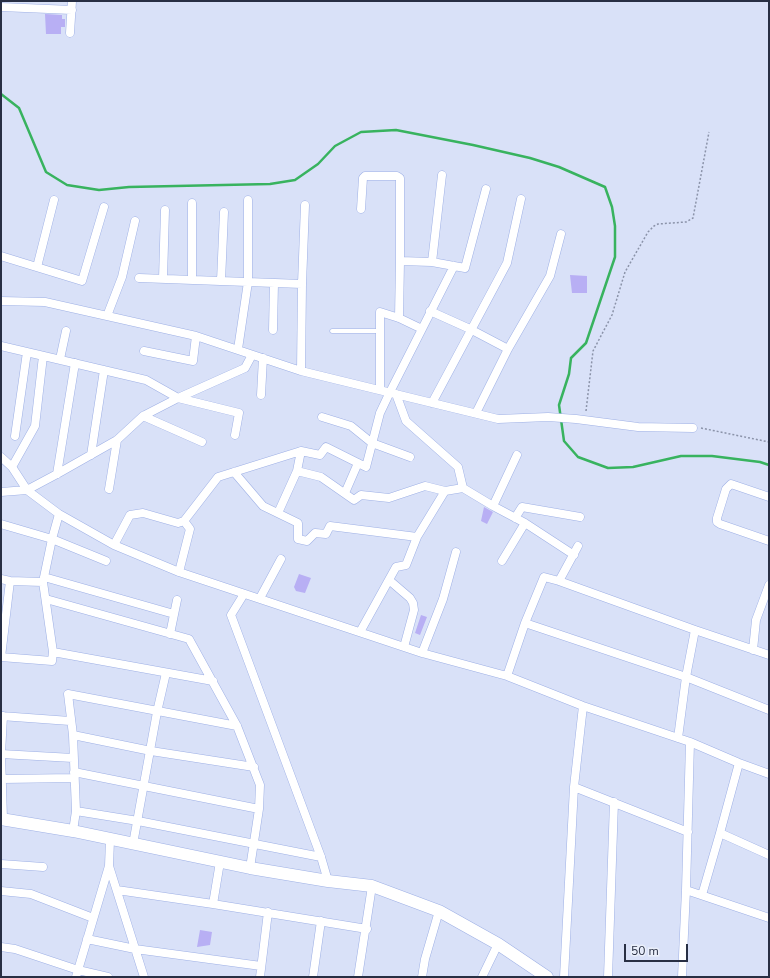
<!DOCTYPE html>
<style>
body{margin:0}
#map{position:relative;width:770px;height:978px;overflow:hidden;background:#d9e1f8;font-family:"Nunito Sans",sans-serif}
canvas{display:block}
.frame{position:absolute;inset:0;border:2px solid #282f44;pointer-events:none}
.scale{position:absolute;left:624px;top:944px;width:64px;height:18px;box-sizing:border-box;border:2px solid #282f44;border-top:0;padding-left:5px;font-size:12px;line-height:14px;white-space:nowrap;color:#282f44;-webkit-text-stroke:3px #eaeffa;paint-order:stroke}
</style>
<div id="map">
<canvas width="770" height="978"></canvas>
<div class="frame"></div>
<div class="scale">50 m</div>
</div>
<script>
const ctx = document.querySelector('canvas').getContext('2d');
ctx.lineJoin = 'round';
function shape(rows) {
  const path = new Path2D();
  for (const r of rows) {
    path.moveTo(r[0], r[1]);
    for (let i = 2; i < r.length; i += 2) path.lineTo(r[i], r[i + 1]);
  }
  return path;
}
function trace(path, color, width, dash) {
  ctx.strokeStyle = color;
  ctx.lineWidth = width;
  ctx.lineCap = dash ? 'butt' : 'round';
  ctx.setLineDash(dash || []);
  ctx.stroke(path);
}
function fillPath(path, color) {
  ctx.fillStyle = color;
  ctx.fill(path, 'evenodd');
}
trace(shape([
 [1,94,19,108,46,172,67,185,99,190,129,187,270,184,295,180,318,164,335,146,361,132,396,130,473,145,530,158,559,167,605,187,612,207,615,226,615,257,586,343,571,358,569,374,559,405,564,441,578,457,608,468,633,467,681,456,712,456,760,462,769,465]
]), '#38b35f', 2.5);
fillPath(shape([
 [45,14,62,15,62,19,65,19,65,27,61,27,61,34,46,34],
 [570,275,587,276,587,293,572,293],
 [484,507,493,512,487,524,481,521],
 [299,574,311,578,305,593,296,591,294,587],
 [421,615,427,617,420,635,415,633],
 [200,930,212,932,210,945,197,947]
]), '#b8aff4');
const lane = shape([
 [332,331,380,331]
]);
const street = shape([
 [1,7,72,10],
 [70,33,72,1],
 [361,209,363,178,365,176,397,176,400,178,400,261],
 [1,256,82,281,104,207],
 [432,262,442,175],
 [37,267,54,200],
 [139,278,302,284],
 [163,279,165,210],
 [192,280,192,203],
 [221,281,224,212],
 [1,301,45,302,196,336,301,371,498,419,548,417,576,419,638,427,693,428],
 [430,311,470,329,508,349],
 [107,316,122,277,135,221],
 [399,318,400,261,432,262,465,268,486,189],
 [273,330,274,283],
 [1,346,146,380,178,398,239,413,235,435],
 [238,349,248,282,248,200],
 [144,351,193,361,196,336],
 [60,359,66,331],
 [301,371,302,284,305,205],
 [380,390,380,312,399,318,422,329],
 [396,394,406,421,458,467,463,488,493,506,525,523,574,555],
 [261,395,263,358],
 [432,403,507,263,521,199],
 [476,413,508,349,550,276,561,234],
 [143,416,202,442],
 [322,417,351,426,372,443,410,457],
 [15,436,27,352],
 [91,455,104,370],
 [1,457,12,467,27,490,59,514,114,545,179,572,422,653,507,676,583,706,690,742,739,763,769,774],
 [12,467,35,426,43,356],
 [297,471,321,477,354,500,361,495,389,498,425,486,445,491],
 [234,472,263,506,298,523,298,539,307,541,315,533,326,534,330,526,417,537],
 [57,474,75,363],
 [109,489,117,440],
 [1,492,27,490,57,474,117,440,143,416,178,398,245,368,252,355],
 [345,493,358,463],
 [769,497,731,484,726,489,717,518,717,522,720,524,769,541],
 [493,506,517,455],
 [278,513,297,471,301,451],
 [515,518,522,507,580,517],
 [1,524,52,539,106,561],
 [114,545,130,515,143,513,178,523,184,521,218,477,301,451,320,455,326,447,366,467,380,413,390,392,454,266],
 [502,561,525,523],
 [179,572,190,529,184,521],
 [44,577,174,614],
 [1,579,10,581,43,582],
 [389,580,410,598,413,603,414,610,404,647],
 [559,581,578,546],
 [244,594,231,615,321,857,328,881],
 [260,598,281,559],
 [46,599,189,639,237,726,260,785,259,809,250,868],
 [525,623,686,677,769,710],
 [360,632,396,567,406,565,417,537,445,491,463,488],
 [170,634,177,600],
 [753,650,756,620,769,585],
 [53,652,43,582,52,539,59,514],
 [422,653,443,599,456,552],
 [1,657,52,661,53,652,213,681],
 [1,657,10,581],
 [507,676,525,623,544,577,559,581,695,630,769,655],
 [1,716,70,721],
 [3,716,1,754,3,819],
 [73,735,151,751,254,767],
 [678,738,686,677,695,630],
 [1,754,73,758],
 [739,763,720,833,769,855],
 [74,772,259,809],
 [2,779,74,778],
 [574,787,688,832],
 [76,811,138,821,321,857],
 [73,831,76,811,73,735,68,694,237,726],
 [133,844,157,712,166,673],
 [1,864,43,867],
 [109,866,144,977],
 [117,890,213,904,367,929],
 [686,890,769,918],
 [1,891,31,894,93,918],
 [702,895,720,833],
 [213,904,220,862],
 [87,939,135,949,261,966],
 [1,947,15,949,78,970,108,977],
 [76,977,109,866,110,840],
 [260,977,268,912],
 [313,977,321,921],
 [358,977,372,886],
 [422,977,425,959,439,911],
 [482,977,498,944],
 [564,977,574,787,583,706],
 [608,977,614,802],
 [682,977,686,890,690,742]
]);
const secondary = shape([
 [1,819,73,831,250,868,328,881,372,886,439,911,498,944,547,977]
]);
trace(lane, '#9eb0e5', 5);
trace(street, '#9eb0e5', 9);
trace(secondary, '#9eb0e5', 13);
trace(shape([
 [586,411,593,351,612,315,625,272,648,232,654,226,658,224,686,222,693,218,709,132],
 [701,428,769,442]
]), '#8b93a9', 1.5, [2, 2]);
trace(lane, '#fff', 4);
trace(street, '#fff', 8);
trace(secondary, '#fff', 12);
</script>
